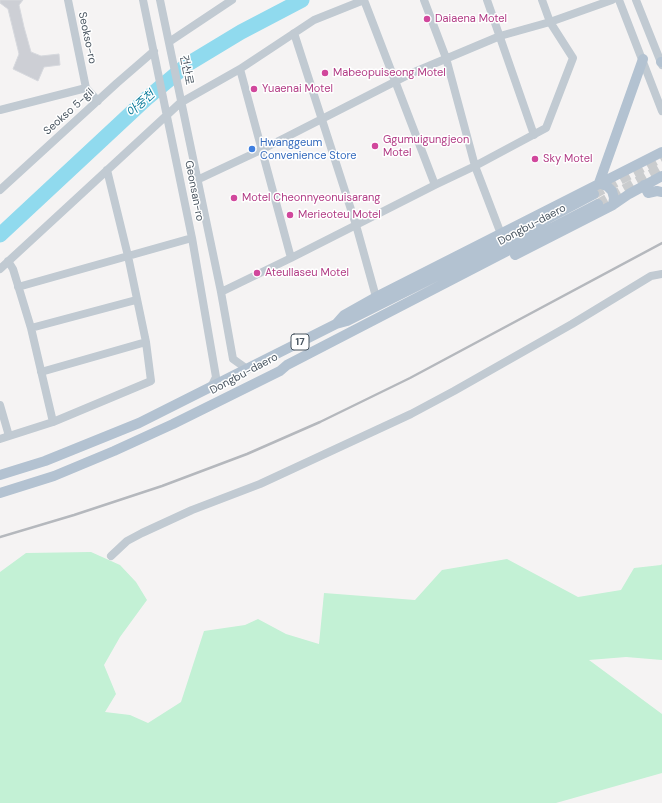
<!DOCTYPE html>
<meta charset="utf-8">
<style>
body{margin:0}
canvas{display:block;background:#f5f3f3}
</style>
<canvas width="662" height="803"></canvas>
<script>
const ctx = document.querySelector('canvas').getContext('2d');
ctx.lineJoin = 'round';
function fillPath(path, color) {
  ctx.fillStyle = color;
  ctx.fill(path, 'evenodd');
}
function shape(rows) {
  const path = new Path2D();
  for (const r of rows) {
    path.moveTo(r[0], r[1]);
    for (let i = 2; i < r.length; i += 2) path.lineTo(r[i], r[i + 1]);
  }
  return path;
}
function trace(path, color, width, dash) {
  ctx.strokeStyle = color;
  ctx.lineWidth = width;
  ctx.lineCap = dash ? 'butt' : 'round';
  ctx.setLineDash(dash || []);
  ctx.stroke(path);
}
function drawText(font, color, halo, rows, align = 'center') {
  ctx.font = font + ' "DM Sans","Noto Sans KR",sans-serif';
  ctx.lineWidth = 3;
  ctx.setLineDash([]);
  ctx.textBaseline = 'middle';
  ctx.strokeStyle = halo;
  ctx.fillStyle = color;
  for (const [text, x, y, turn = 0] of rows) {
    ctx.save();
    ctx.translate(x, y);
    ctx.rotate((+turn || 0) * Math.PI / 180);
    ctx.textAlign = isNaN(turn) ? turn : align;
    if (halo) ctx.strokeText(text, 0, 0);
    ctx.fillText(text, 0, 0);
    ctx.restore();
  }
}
fillPath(shape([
 [91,552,120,565,136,582,147,600,120,637,104,665,116,694,105,712,130,715,148,723,181,702,204,631,245,625,258,619,286,634,319,644,324,593,415,600,442,570,507,559,578,597,621,590,634,568,661,565,662,564,662,660,626,657,589,660,662,714,662,773,556,803,0,803,0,572,26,553]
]), '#c3f1d5');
trace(shape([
 [0,235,146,99,188,64,241,32,302,0]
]), '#90daee', 15);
const building = shape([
 [0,0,23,0,19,5,24,27,31,52,41,56,59,54,60,65,44,67,38,81,13,69,19,54,8,9,0,3,0,0]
]);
fillPath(building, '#cdcfd5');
trace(building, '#d7d9de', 1);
trace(shape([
 [594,194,662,157],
 [598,204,662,168]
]), '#caccce', 10, [10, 5]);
trace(shape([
 [68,0,86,88,98,101],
 [143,0,192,238,216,377,211,387],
 [160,0,221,292,233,359,247,369],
 [364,0,435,185],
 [424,0,446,58,475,166,501,234],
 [487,0,534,135],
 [619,0,662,111],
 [636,0,662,65],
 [294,33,356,225,376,297],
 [169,42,232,0],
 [240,69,291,258],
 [0,110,86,88],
 [197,180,261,150,412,73,500,36,550,22,612,0],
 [0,190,117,83,154,51],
 [8,261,13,269,31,328,53,422],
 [0,269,180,103,240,69,314,20,364,0],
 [18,287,192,238],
 [221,292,291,258,435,185,475,166,546,128,573,58,550,22,542,0],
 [31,328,136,300],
 [41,372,146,342],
 [0,405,9,436],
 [0,439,53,422,151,381,146,342,128,256,107,170],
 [111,556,127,541,142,533,192,510,260,484,411,414,454,391,572,324,651,276,662,274]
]), '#c1cad2', 8);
trace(shape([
 [661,62,662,62],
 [599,183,643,59],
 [599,183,607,186,612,191,614,198,613,205],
 [644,185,648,193,657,191,662,192],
 [515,255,613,205,629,194,662,176],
 [336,324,344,315,376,297,662,152],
 [0,475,45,461,139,423,336,324,347,321,477,256,594,194],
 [0,493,54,476,114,451,173,424,280,371,287,365,598,204]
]), '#b3c2d1', 10);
trace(shape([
 [0,537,74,515,162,486,247,454,320,422,410,378,662,243]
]), '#b5b8bd', 2.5);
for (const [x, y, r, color] of [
 [427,19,4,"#d1479c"],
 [325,73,4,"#d1479c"],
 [254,89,4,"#d1479c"],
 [375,146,4,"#d1479c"],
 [252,149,4,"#3f7fe0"],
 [535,159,4,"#d1479c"],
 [234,198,4,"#d1479c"],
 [290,215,4,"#d1479c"],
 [257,273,4,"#d1479c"]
]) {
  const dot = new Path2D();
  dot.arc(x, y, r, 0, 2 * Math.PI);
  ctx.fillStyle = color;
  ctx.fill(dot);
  trace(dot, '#fff', 1.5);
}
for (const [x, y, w] of [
 [300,342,18]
]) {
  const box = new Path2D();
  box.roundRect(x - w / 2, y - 8, w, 16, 3);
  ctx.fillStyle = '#fff';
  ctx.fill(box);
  trace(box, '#4a5661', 1);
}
drawText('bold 10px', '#4a5661', null, [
 ["17",300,342]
]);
drawText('11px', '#b23c85', '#fff', [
 ["Daiaena Motel",435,19],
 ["Mabeopuiseong Motel",333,73],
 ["Yuaenai Motel",262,89],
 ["Ggumuigungjeon",383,140],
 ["Motel",383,153],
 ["Sky Motel",543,159],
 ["Motel Cheonnyeonuisarang",242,198],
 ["Merieoteu Motel",298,215],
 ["Ateullaseu Motel",265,273]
], 'left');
drawText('11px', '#4a5661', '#fff', [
 ["Seokso-ro",87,38,78],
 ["건산로",186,70,79],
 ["Seokso 5-gil",69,112,-42],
 ["Geonsan-ro",194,191,79],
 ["Dongbu-daero",532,225,-28],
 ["Dongbu-daero",244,374,-28]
]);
drawText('11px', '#366cbe', '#fff', [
 ["Hwanggeum",260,143],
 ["Convenience Store",260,156]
], 'left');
drawText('italic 12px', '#0c7c9b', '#fff', [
 ["아중천",141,104,-42]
]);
</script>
